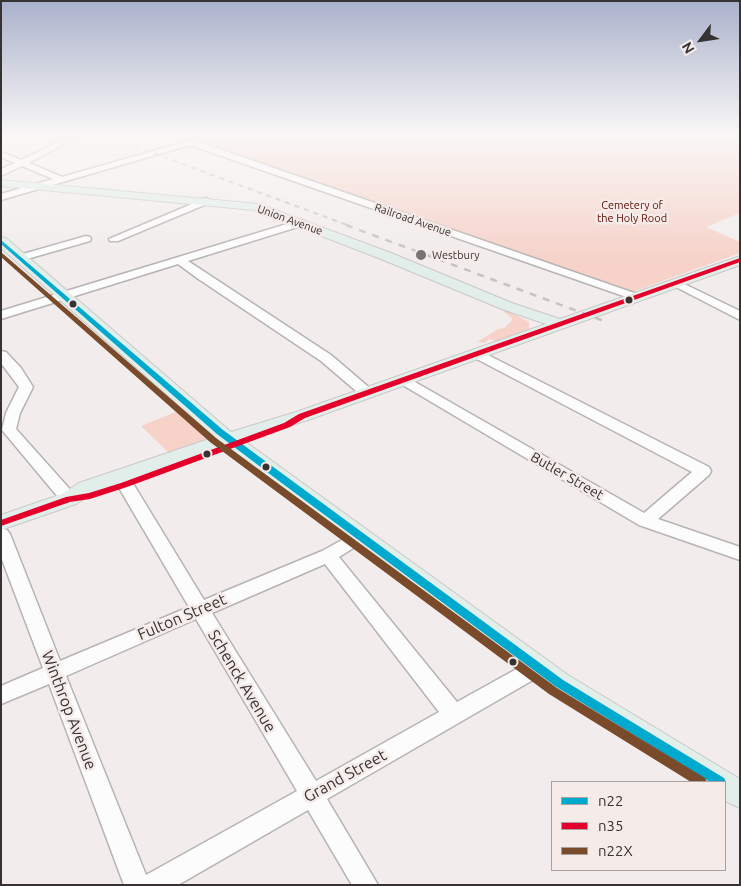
<!DOCTYPE html>
<style>
body{margin:0}
#map{position:relative;width:741px;height:886px;overflow:hidden;background:#f2edec;font-family:Ubuntu,sans-serif}
canvas{display:block}
.frame{position:absolute;inset:0;border:2px solid #373332;pointer-events:none}
.legend{position:absolute;left:551px;top:781px;width:175px;height:90px;box-sizing:border-box;background:#f5ebe9;border:1px solid #a9a1a0;margin:0;padding:6px 9px;list-style:none;font-size:15px;color:#373332}
.legend li{display:flex;align-items:center;gap:10px;height:25px}
.legend b{width:25px;border:1px solid #a9a1a0}
.north{position:absolute;left:676px;top:15px;width:50px;height:50px;-webkit-text-stroke:4px #f5ebe9;paint-order:stroke;rotate:239deg;font-size:14px;font-weight:700;line-height:20px;text-align:center;color:#373332}
.north::after{content:'';display:block;margin:auto;width:18px;height:22px;background:#373332;clip-path:polygon(50% 0,100% 100%,50% 72%,0 100%)}
</style>
<div id="map">
<canvas width="741" height="886"></canvas>
<div class="frame"></div>
<ul class="legend">
<li><b style="height:6px;background:#00a9ce"></b>n22</li>
<li><b style="height:6px;background:#e4002b"></b>n35</li>
<li><b style="height:6px;background:#7a4b2a"></b>n22X</li>
</ul>
<div class="north">N</div>
</div>
<script>
const ctx = document.querySelector('canvas').getContext('2d');
ctx.lineJoin = 'round';
function fillPath(path, color) {
  ctx.fillStyle = color;
  ctx.fill(path, 'evenodd');
}
function shape(rows) {
  const path = new Path2D();
  for (const r of rows) {
    path.moveTo(r[0], r[1]);
    for (let i = 2; i < r.length; i += 2) path.lineTo(r[i], r[i + 1]);
  }
  return path;
}
function trace(path, color, width, dash) {
  ctx.strokeStyle = color;
  ctx.lineWidth = width;
  ctx.lineCap = dash ? 'butt' : 'round';
  ctx.setLineDash(dash || []);
  ctx.stroke(path);
}
function drawText(font, color, halo, rows, align = 'center') {
  ctx.font = font + ' Ubuntu,sans-serif';
  ctx.lineWidth = 5;
  ctx.setLineDash([]);
  ctx.textBaseline = 'middle';
  ctx.strokeStyle = halo;
  ctx.fillStyle = color;
  for (const [text, x, y, turn = 0] of rows) {
    ctx.save();
    ctx.translate(x, y);
    ctx.rotate((+turn || 0) * Math.PI / 180);
    ctx.textAlign = isNaN(turn) ? turn : align;
    if (halo) ctx.strokeText(text, 0, 0);
    ctx.fillText(text, 0, 0);
    ctx.restore();
  }
}
fillPath(shape([
 [217,136,740,136,740,213,706,227,740,242,740,253,632,292,197,142],
 [506,310,529,322,529,329,499,342,490,339,484,343,477,342,498,329,504,328,511,322,512,318,503,311],
 [178,411,211,440,170,454,141,426]
]), '#f6d2c9');
const minor = shape([
 [70,136,79,136,29,163,62,177,205,136,216,136,215,138,199,142,640,295,642,297,636,301,632,299,190,145,1,200,1,194,53,179,22,166,1,176,1,169,15,163,1,157,1,152,21,160,70,136],
 [206,198,211,201,209,203,118,241,110,241,109,239,206,198],
 [300,220,304,221,304,225,188,261,331,355,372,390,374,393,372,396,362,396,321,361,197,278,178,264,1,319,1,311,300,220],
 [86,236,90,237,91,239,90,241,20,261,15,258,16,256,86,236],
 [676,280,740,311,740,320,672,285,670,283,676,280],
 [478,350,709,467,711,471,709,475,658,519,740,547,740,560,639,525,396,381,398,378,408,378,644,513,692,472,473,357,472,354,473,351,478,350],
 [1,351,6,352,21,368,33,387,20,413,16,429,75,495,77,499,75,503,69,504,63,503,2,430,6,413,19,387,1,363,1,351],
 [120,471,126,472,204,600,322,551,360,530,366,532,369,536,366,540,339,557,457,702,531,661,538,659,545,661,548,667,545,673,327,799,378,885,352,885,308,810,178,885,124,885,49,684,1,704,1,686,43,668,1,557,1,528,7,530,10,534,60,661,189,607,112,476,114,472,120,471],
 [325,564,439,712,316,781,212,613,325,564],
 [196,619,297,791,146,875,66,676,196,619]
]);
const major = shape([
 [1,180,259,204,391,253,512,303,560,319,740,256,740,265,308,420,243,440,568,675,740,779,740,808,725,801,725,782,695,782,550,691,226,446,93,493,76,504,1,530,1,515,62,494,79,483,215,437,1,248,1,237,6,238,231,432,296,412,546,324,502,309,381,259,254,210,1,186,1,180]
]);
trace(minor, '#b7b3b3', 3);
trace(major, '#cac8c7', 2);
fillPath(minor, '#fdfcfc');
fillPath(major, '#e2eee9');
trace(shape([
 [107,136,350,226]
]), '#c5c3c3', 2, [5, 5]);
trace(shape([
 [346,225,604,321]
]), '#c5c3c3', 2.5, [7, 7]);
fillPath(shape([
 [1,240,223,430,563,680,724,778,726,782,725,784,725,782,710,782,555,686,283,484,217,434,1,244,1,240]
]), '#00a9ce');
fillPath(shape([
 [740,258,740,262,305,418,290,427,127,487,90,499,70,502,1,526,1,520,66,497,89,493,121,483,284,423,299,414,740,258]
]), '#e4002b');
fillPath(shape([
 [1,252,216,438,557,688,705,778,707,782,691,782,549,694,277,492,210,442,1,257,1,252]
]), '#7a4b2a');
const sky = ctx.createLinearGradient(0, 0, 0, 260);
sky.addColorStop(0, '#aab1cb');
sky.addColorStop(0.52, '#f9f7f6');
sky.addColorStop(1, '#f9f7f600');
ctx.fillStyle = sky;
ctx.fillRect(0, 0, 741, 260);
for (const [x, y, r, color] of [
 [421,255,6,"#787473"],
 [629,300,4.5,"#373332"],
 [73,304,4.5,"#373332"],
 [207,454,4.5,"#373332"],
 [266,467,4.5,"#373332"],
 [513,662,4.5,"#373332"]
]) {
  const dot = new Path2D();
  dot.arc(x, y, r, 0, 2 * Math.PI);
  ctx.fillStyle = color;
  ctx.fill(dot);
  trace(dot, '#f5ebe9', 2);
}
drawText('11px', '#5d0d00', '#f5ebe9', [
 ["Cemetery of",632,205],
 ["the Holy Rood",632,218]
]);
drawText('11px', '#373332', '#f5ebe9', [
 ["Union Avenue",290,220,20],
 ["Railroad Avenue",413,220,19]
]);
drawText('11px', '#373332', '#f5ebe9', [
 ["Westbury",432,255]
], 'left');
drawText('14px', '#373332', '#f5ebe9', [
 ["Butler Street",567,476,30]
]);
drawText('16px', '#373332', '#f5ebe9', [
 ["Fulton Street",182,617,-23],
 ["Schenck Avenue",242,681,59],
 ["Winthrop Avenue",69,710,69],
 ["Grand Street",345,776,-29]
]);
</script>
